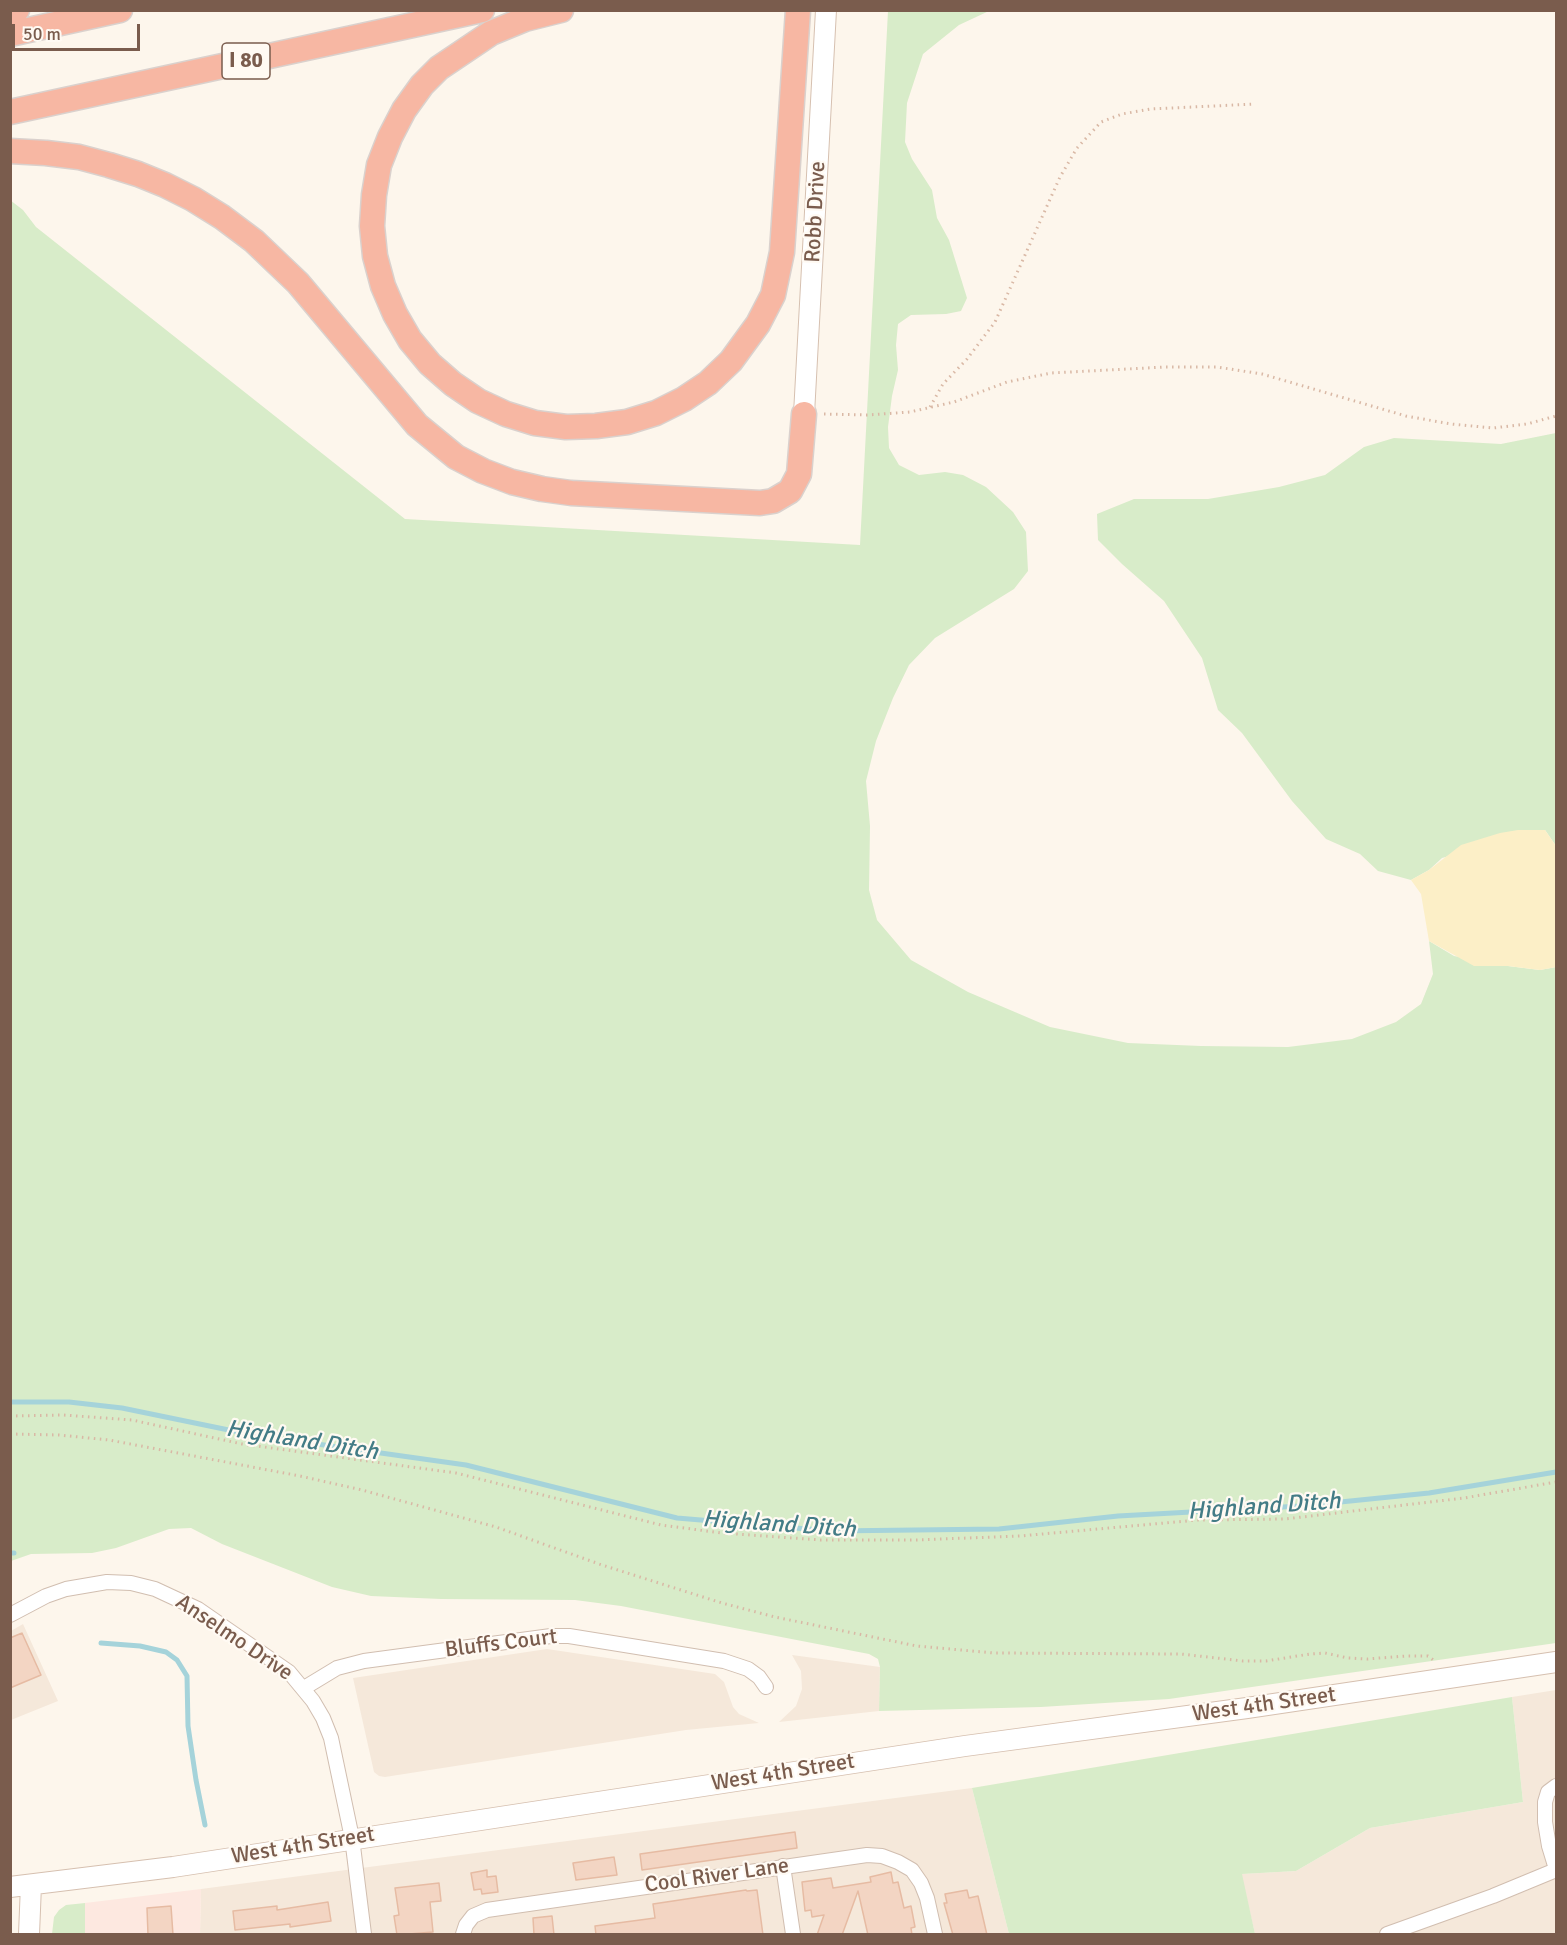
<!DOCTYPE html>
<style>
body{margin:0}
#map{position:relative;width:1567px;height:1945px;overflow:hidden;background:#fdf6ec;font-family:Signika,sans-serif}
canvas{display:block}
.frame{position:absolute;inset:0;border:12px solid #7a5c4d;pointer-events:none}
.scale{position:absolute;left:12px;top:24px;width:128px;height:27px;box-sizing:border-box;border:3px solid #7a5c4d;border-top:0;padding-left:8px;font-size:18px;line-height:21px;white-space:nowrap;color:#7a5c4d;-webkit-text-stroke:4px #fffaf3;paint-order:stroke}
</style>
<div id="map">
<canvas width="1567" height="1945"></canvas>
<div class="frame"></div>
<div class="scale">50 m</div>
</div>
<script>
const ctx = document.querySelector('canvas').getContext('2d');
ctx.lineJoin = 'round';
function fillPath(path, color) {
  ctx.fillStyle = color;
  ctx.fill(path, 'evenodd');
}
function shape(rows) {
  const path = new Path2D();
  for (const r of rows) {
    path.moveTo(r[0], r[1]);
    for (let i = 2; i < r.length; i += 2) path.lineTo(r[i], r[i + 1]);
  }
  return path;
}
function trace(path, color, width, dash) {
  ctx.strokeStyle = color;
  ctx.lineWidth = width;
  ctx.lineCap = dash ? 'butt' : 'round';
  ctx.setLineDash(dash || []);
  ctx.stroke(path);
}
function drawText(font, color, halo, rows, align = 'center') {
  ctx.font = font + ' Signika,sans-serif';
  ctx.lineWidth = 4.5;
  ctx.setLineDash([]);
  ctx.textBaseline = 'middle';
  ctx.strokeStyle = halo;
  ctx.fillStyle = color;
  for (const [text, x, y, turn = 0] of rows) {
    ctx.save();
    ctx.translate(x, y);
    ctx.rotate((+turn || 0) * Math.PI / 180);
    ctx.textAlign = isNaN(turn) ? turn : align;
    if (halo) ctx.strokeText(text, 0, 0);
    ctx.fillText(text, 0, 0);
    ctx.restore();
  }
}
fillPath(shape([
 [23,1624,58,1701,11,1720,11,1631],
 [547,1649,715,1674,724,1682,733,1707,739,1714,759,1723,686,1730,385,1777,379,1776,374,1772,353,1678],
 [792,1655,880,1667,879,1711,779,1722,796,1706,802,1689,801,1671],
 [1556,1690,1556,1934,1255,1934,1241,1874,1296,1871,1370,1828,1523,1802,1512,1697],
 [972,1788,1009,1934,200,1934,201,1889]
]), '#f5e8da');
fillPath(shape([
 [201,1889,200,1934,85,1934,85,1903]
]), '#fde8e0');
fillPath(shape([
 [888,11,989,11,959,25,923,54,907,103,905,142,912,159,932,190,937,218,949,240,967,298,961,311,946,314,911,315,898,324,896,345,898,370,892,396,888,427,889,448,899,465,919,475,945,472,963,475,986,487,1013,512,1026,532,1028,571,1014,589,935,638,909,665,893,698,876,741,866,781,870,826,869,890,877,920,911,960,968,992,1050,1027,1128,1043,1201,1046,1288,1047,1352,1039,1396,1022,1421,1004,1433,974,1429,941,1454,956,1508,966,1540,970,1556,967,1556,1643,1169,1699,1041,1707,879,1711,880,1667,878,1659,869,1654,621,1606,575,1600,441,1599,371,1596,332,1587,222,1544,191,1528,169,1529,116,1548,92,1553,31,1554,11,1561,10,200,23,210,36,227,405,519,860,545],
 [1556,433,1556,846,1545,830,1442,858,1429,870,1411,880,1378,871,1360,854,1326,839,1292,801,1242,733,1218,710,1202,658,1164,601,1122,564,1098,540,1097,514,1134,499,1208,499,1279,487,1325,475,1364,447,1394,438,1501,444],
 [1512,1697,1523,1802,1370,1828,1296,1871,1242,1874,1255,1934,1009,1934,972,1788],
 [85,1903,85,1934,52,1934,54,1917,59,1910,66,1905]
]), '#d8ecc9');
fillPath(shape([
 [1518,830,1545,830,1556,846,1556,967,1540,970,1508,966,1474,966,1429,941,1421,894,1411,880,1429,870,1461,845,1500,833]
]), '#fcefc7');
trace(shape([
 [10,1402,69,1402,122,1408,253,1435,466,1465,677,1518,831,1531,999,1529,1118,1516,1301,1506,1429,1493,1556,1472],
 [10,1553,14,1553],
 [101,1643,140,1646,166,1652,177,1660,187,1676,188,1726,196,1780,205,1825]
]), '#a5d3da', 5);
const building = shape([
 [22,1633,41,1675,10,1688,10,1638,22,1633],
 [795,1832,797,1848,642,1870,640,1854,795,1832],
 [614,1857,617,1875,576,1880,573,1863,614,1857],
 [487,1870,487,1877,496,1876,498,1892,482,1894,481,1889,474,1890,471,1873,487,1870],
 [891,1872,893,1883,898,1882,904,1908,911,1906,915,1927,911,1928,912,1935,868,1935,858,1891,842,1935,817,1935,824,1915,812,1917,811,1910,805,1911,802,1882,831,1878,833,1888,871,1882,870,1877,891,1872],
 [439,1883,441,1901,430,1902,433,1932,397,1935,394,1916,399,1915,395,1888,439,1883],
 [746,1890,747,1891,757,1890,763,1935,596,1935,595,1926,655,1918,653,1904,746,1890],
 [967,1890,969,1898,978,1896,987,1935,953,1935,944,1903,947,1903,945,1894,967,1890],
 [328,1902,331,1921,290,1927,290,1924,235,1930,233,1911,277,1906,277,1910,328,1902],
 [171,1906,173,1935,148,1935,147,1908,171,1906],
 [552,1916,554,1935,534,1935,533,1918,552,1916]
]);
fillPath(building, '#f3d5c3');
trace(building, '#e6bba3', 1.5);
const minor = shape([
 [10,1615,46,1596,66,1589,107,1582,131,1583,155,1589,198,1609,289,1672,313,1701,323,1718,331,1738,352,1838,364,1934],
 [304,1688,337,1668,364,1661,551,1636,569,1636,724,1661,748,1669,759,1677,766,1687],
 [1556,1786,1548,1792,1545,1802,1545,1822,1549,1846,1556,1869],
 [783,1866,793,1934],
 [463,1934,466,1925,473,1916,487,1910,867,1855,882,1856,898,1862,912,1870,921,1883,927,1898,935,1934],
 [1387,1934,1493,1896,1556,1870]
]);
const secondary = shape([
 [804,414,826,10],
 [10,1887,173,1867,965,1746,1247,1708,1556,1662],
 [29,1934,31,1885]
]);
const motorway = shape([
 [561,10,525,19,491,33,439,68,422,85,404,110,390,137,379,165,374,195,372,226,375,256,383,286,395,314,410,340,430,364,453,384,478,401,506,414,535,423,566,427,596,426,627,422,656,413,684,399,708,383,731,361,758,324,773,295,782,252,798,10],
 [10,12,17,10],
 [10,34,120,10],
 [10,112,482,10],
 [10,151,46,153,79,157,109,165,138,174,165,185,193,199,222,217,254,241,298,283,417,425,456,457,483,471,512,482,542,489,571,493,760,503,773,501,790,491,799,474,804,414]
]);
trace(minor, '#d1beb0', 16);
trace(secondary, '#d6c0b0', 22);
trace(motorway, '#dad1cd', 27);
trace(shape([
 [930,407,943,384,967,359,995,322,1060,177,1077,148,1101,122,1122,114,1151,109,1255,104],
 [824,414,867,415,910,412,954,402,1007,382,1051,373,1166,367,1217,367,1262,374,1406,416,1451,424,1493,428,1527,424,1556,416],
 [10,1416,63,1415,132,1420,242,1444,456,1473,661,1525,722,1533,821,1540,915,1540,1020,1536,1198,1520,1285,1519,1464,1498,1556,1482],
 [10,1434,59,1435,109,1440,300,1476,362,1490,496,1527,602,1565,722,1603,775,1617,917,1646,994,1653,1181,1654,1243,1661,1266,1661,1310,1654,1325,1653,1348,1658,1367,1659,1406,1656,1428,1656,1436,1662]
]), '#d9b8a5', 3, [1.5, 4.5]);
trace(minor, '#fff', 14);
trace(secondary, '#fff', 20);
trace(motorway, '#f7b7a3', 24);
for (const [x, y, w] of [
 [246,61,48]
]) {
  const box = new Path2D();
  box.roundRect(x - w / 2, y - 18, w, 36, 4.5);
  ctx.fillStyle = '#fffaf3';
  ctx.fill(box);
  trace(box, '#7a5c4d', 1.5);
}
drawText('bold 21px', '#7a5c4d', null, [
 ["I 80",246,61]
]);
drawText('22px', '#7a5c4d', '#fffaf3', [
 ["Robb Drive",816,212,-87],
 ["Anselmo Drive",234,1638,34],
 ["Bluffs Court",501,1644,-7],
 ["West 4th Street",1264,1705,-8],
 ["West 4th Street",783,1773,-9],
 ["West 4th Street",303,1846,-9],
 ["Cool River Lane",717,1876,-8]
]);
drawText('italic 24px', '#437c86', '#fffaf3', [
 ["Highland Ditch",302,1441,9],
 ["Highland Ditch",1264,1507,-4],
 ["Highland Ditch",779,1525,4]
]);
</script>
